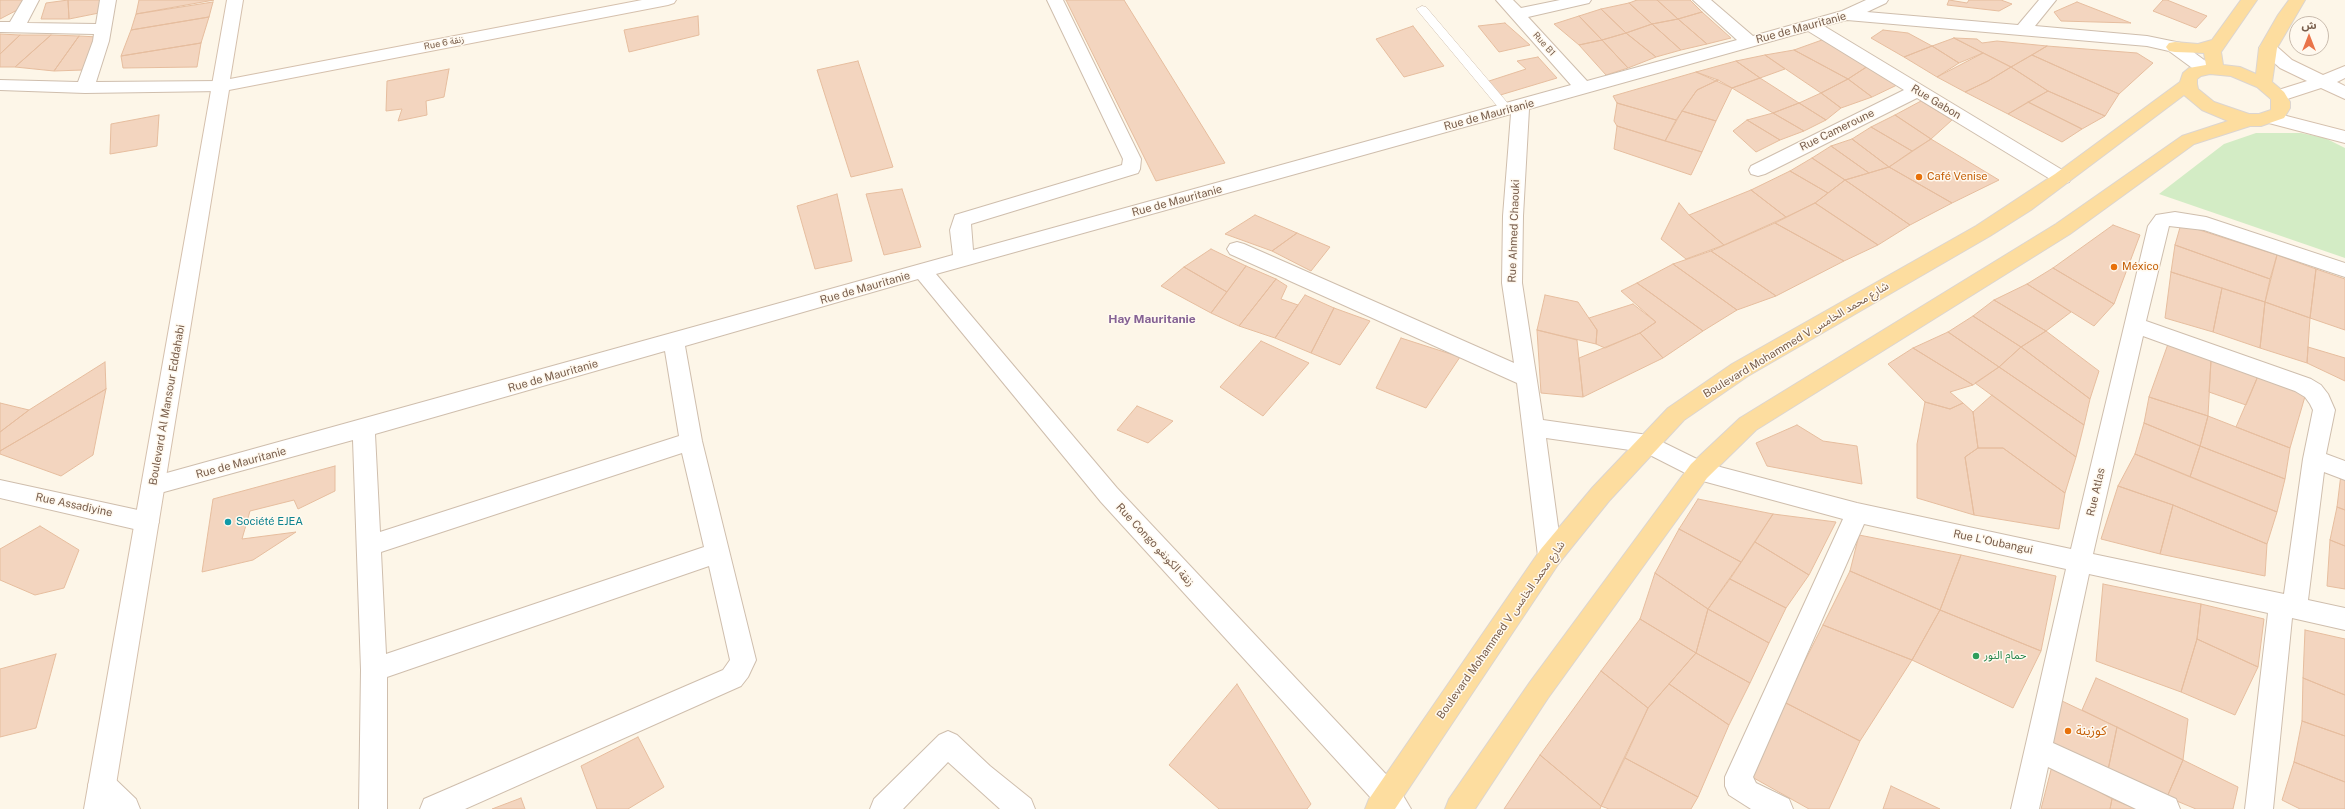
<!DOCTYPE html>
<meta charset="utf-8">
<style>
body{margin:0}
#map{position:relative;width:2345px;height:809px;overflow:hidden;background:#fdf6e8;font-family:"Public Sans","Noto Sans Arabic",sans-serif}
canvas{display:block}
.north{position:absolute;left:2289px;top:16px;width:40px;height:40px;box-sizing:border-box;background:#fff9ef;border:1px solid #c9bbad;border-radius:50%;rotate:0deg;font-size:11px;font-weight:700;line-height:16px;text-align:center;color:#785d4b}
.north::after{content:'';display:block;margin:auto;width:14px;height:18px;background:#e9744a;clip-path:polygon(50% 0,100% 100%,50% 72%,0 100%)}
</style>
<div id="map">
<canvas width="2345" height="809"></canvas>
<div class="north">ش</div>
</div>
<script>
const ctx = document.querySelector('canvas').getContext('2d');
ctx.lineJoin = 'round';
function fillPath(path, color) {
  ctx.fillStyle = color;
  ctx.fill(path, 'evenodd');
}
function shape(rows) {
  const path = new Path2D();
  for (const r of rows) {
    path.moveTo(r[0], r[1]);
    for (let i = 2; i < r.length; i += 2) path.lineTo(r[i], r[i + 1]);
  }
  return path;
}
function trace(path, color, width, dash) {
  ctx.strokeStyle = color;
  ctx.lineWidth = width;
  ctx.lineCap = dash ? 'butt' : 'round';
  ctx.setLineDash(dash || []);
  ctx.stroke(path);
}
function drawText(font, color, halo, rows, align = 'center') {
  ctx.font = font + ' "Public Sans","Noto Sans Arabic",sans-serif';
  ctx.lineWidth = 3;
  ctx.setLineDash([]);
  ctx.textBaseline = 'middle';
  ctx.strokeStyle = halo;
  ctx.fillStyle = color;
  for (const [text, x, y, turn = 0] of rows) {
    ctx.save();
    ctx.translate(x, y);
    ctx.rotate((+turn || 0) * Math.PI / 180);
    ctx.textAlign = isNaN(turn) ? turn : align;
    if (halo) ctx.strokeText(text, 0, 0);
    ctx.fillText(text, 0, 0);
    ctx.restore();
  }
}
fillPath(shape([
 [2256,133,2301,133,2325,138,2345,148,2345,258,2159,194,2224,144]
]), '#d3ecc5');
const building = shape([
 [0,0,26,0,23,7,0,19,0,0],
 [68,0,101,0,99,13,69,19,68,0],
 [68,0,69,19,41,19,46,3,68,0],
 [139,0,214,0,136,14,139,0],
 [1066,0,1124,0,1225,163,1156,181,1066,0],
 [1637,0,1657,0,1678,19,1652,24,1629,3,1637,0],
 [1657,0,1690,0,1702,12,1678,19,1657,0],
 [1949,0,1967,3,1969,0,2001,0,2012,4,1999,11,1947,5,1949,0],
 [2163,0,2167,0,2207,16,2196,28,2153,11,2163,0],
 [213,2,209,17,131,30,136,14,213,2],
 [2077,2,2131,23,2061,21,2054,12,2077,2],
 [1629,3,1652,24,1626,33,1601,9,1629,3],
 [1601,9,1626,33,1602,40,1579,16,1601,9],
 [1702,12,1731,38,1707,44,1678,19,1702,12],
 [698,16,699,35,629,52,624,30,698,16],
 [1579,16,1602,40,1579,45,1554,24,1579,16],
 [209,17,201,43,121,56,131,30,209,17],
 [1678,19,1707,44,1681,50,1652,24,1678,19],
 [1505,23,1530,45,1499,52,1478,26,1505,23],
 [1652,24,1681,50,1656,57,1626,33,1652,24],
 [1413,26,1444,66,1404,77,1376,39,1413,26],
 [1883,30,1908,33,1932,46,1904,57,1871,38,1883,30],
 [1626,33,1656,57,1628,68,1602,40,1626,33],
 [0,34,20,35,0,54,0,34],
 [20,35,51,35,15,67,0,67,0,54,20,35],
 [51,35,79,36,54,71,15,67,51,35],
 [79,36,98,37,83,70,54,71,79,36],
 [1954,38,1983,53,1959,63,1932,46,1954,38],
 [1954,38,1977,39,1982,43,1997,41,2047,46,2011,67,1954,38],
 [1602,40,1628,68,1606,75,1579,45,1602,40],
 [1822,40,1868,66,1848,79,1794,50,1822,40],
 [201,43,197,67,123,68,121,56,201,43],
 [1932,46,1959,63,1937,77,1904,57,1932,46],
 [2047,46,2137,53,2153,63,2119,94,2032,55,2047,46],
 [1794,50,1848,79,1821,93,1765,55,1794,50],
 [1983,53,2011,67,1988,81,1965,92,1937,77,1983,53],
 [1765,55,1785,69,1760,78,1736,61,1765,55],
 [2032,55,2119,94,2105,116,2048,91,2011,67,2032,55],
 [1538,57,1557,78,1497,96,1486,82,1526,69,1517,61,1538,57],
 [858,61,893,167,851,177,817,70,858,61],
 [1736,61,1760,78,1732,88,1696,72,1736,61],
 [1868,66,1897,85,1872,97,1848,79,1868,66],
 [2011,67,2048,91,2008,114,1965,92,1988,81,2011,67],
 [449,69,444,97,426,101,427,115,398,121,402,109,386,111,387,81,449,69],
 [1696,72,1718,80,1697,90,1676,120,1617,103,1613,96,1696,72],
 [1760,78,1799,103,1773,113,1732,88,1760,78],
 [1848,79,1872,97,1841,108,1821,93,1848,79],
 [1718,80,1732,88,1716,121,1682,111,1697,90,1718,80],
 [2048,91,2105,116,2082,129,2028,102,2048,91],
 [1821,93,1841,108,1826,120,1799,103,1821,93],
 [1921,101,1952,120,1931,139,1895,115,1921,101],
 [2028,102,2082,129,2062,142,2008,114,2028,102],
 [1617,103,1676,120,1665,141,1617,126,1614,121,1617,103],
 [1799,103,1826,120,1804,131,1773,113,1799,103],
 [1682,111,1716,121,1702,152,1665,141,1682,111],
 [1773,113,1804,131,1780,140,1747,120,1773,113],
 [159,115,157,146,110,154,111,124,159,115],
 [1895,115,1931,139,1912,151,1871,127,1895,115],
 [1747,120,1780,140,1756,152,1733,131,1747,120],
 [1617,126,1702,152,1691,175,1614,149,1617,126],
 [1871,127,1912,151,1889,167,1852,139,1871,127],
 [1852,139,1889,167,1869,173,1831,146,1852,139],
 [1931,139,1999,180,1952,203,1889,167,1931,139],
 [1831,146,1869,173,1845,180,1812,158,1831,146],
 [1812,158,1845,180,1828,193,1790,171,1812,158],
 [1889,167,1952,203,1910,225,1845,180,1889,167],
 [1790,171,1828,193,1815,203,1786,217,1751,190,1790,171],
 [1845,180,1910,225,1878,245,1815,203,1845,180],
 [902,189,921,247,884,255,866,194,902,189],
 [1751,190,1786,217,1724,245,1689,215,1751,190],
 [837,194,852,261,815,269,797,206,837,194],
 [1679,203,1689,215,1724,245,1686,259,1661,239,1679,203],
 [1815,203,1878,245,1844,261,1775,223,1815,203],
 [1255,215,1297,233,1272,251,1225,234,1255,215],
 [1775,223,1844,261,1776,296,1711,251,1775,223],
 [2181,224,2277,255,2270,279,2175,245,2181,224],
 [2113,225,2140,235,2114,304,2053,268,2113,225],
 [1297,233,1330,247,1311,271,1272,251,1297,233],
 [2175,245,2270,279,2265,302,2171,272,2175,245],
 [1211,249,1246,266,1227,292,1184,267,1211,249],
 [1711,251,1776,296,1737,310,1673,264,1711,251],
 [2277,255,2316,269,2310,318,2265,302,2277,255],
 [1673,264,1737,310,1703,331,1637,283,1673,264],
 [1246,266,1276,279,1239,326,1211,313,1246,266],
 [1184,267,1227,292,1211,313,1161,286,1184,267],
 [2053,268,2114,304,2094,326,2027,284,2053,268],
 [2316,269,2345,279,2345,330,2310,318,2316,269],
 [2171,272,2222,288,2213,332,2165,318,2171,272],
 [1276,279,1287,286,1281,299,1298,305,1275,338,1239,326,1276,279],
 [1637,283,1703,331,1663,358,1640,333,1656,322,1621,291,1637,283],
 [2027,284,2071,312,2046,331,1994,300,2027,284],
 [2222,288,2265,302,2260,348,2213,332,2222,288],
 [1305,295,1334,308,1311,353,1275,338,1305,295],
 [1545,295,1578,302,1597,330,1596,344,1537,330,1545,295],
 [1994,300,2046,331,2021,347,1973,316,1994,300],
 [2265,302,2310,318,2307,363,2260,348,2265,302],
 [1633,304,1656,322,1640,333,1605,348,1596,344,1597,330,1589,318,1633,304],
 [1334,308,1370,321,1340,365,1311,353,1334,308],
 [1973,316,2021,347,1999,367,1948,332,1973,316],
 [1537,330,1577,340,1583,397,1541,393,1537,330],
 [2046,331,2099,371,2090,399,2021,347,2046,331],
 [1948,332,1999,367,1973,385,1913,348,1948,332],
 [1640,333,1663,358,1583,397,1579,358,1640,333],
 [1401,338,1460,357,1426,408,1376,388,1401,338],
 [1261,341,1309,363,1263,416,1220,387,1261,341],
 [2168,344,2211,360,2208,416,2149,397,2168,344],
 [2021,347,2090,399,2084,425,1999,367,2021,347],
 [2308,347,2345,358,2345,381,2307,363,2308,347],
 [1913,348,1973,385,1950,392,1963,403,1950,409,1925,402,1888,364,1913,348],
 [2211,360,2258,376,2246,405,2209,392,2211,360],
 [105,362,106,389,0,451,0,432,29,410,105,362],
 [1999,367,2084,425,2076,457,1975,383,1999,367],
 [2258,376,2306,393,2290,448,2236,427,2258,376],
 [106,389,93,455,61,476,0,454,0,451,106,389],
 [1992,395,2076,457,2065,493,2003,448,1978,448,1973,412,1992,395],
 [2149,397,2208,416,2200,446,2144,423,2149,397],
 [1925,402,1950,409,1963,403,1973,412,1978,448,1965,457,1974,515,1917,498,1917,444,1925,402],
 [0,403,29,410,0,432,0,403],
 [1137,406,1173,421,1148,443,1117,430,1137,406],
 [2208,416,2290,448,2285,479,2200,446,2208,416],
 [2144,423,2200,446,2190,477,2135,454,2144,423],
 [1797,425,1823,441,1857,446,1862,484,1767,466,1756,443,1797,425],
 [2200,446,2285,479,2277,512,2190,477,2200,446],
 [1978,448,2003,448,2065,493,2059,529,1974,515,1965,457,1978,448],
 [2135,454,2277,512,2267,544,2173,505,2118,486,2135,454],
 [335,466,335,491,298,509,294,500,250,511,242,539,296,532,253,560,202,572,213,499,335,466],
 [2341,474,2345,476,2345,510,2337,507,2341,474],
 [2118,486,2173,505,2160,554,2101,539,2118,486],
 [1698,499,1773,514,1741,562,1679,529,1698,499],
 [2173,505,2267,544,2265,576,2160,554,2173,505],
 [2337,507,2345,510,2345,546,2330,540,2337,507],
 [1773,514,1836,522,1809,575,1755,542,1773,514],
 [40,526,79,550,64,588,35,595,0,580,0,549,40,526],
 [1679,529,1741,562,1708,609,1655,573,1679,529],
 [1859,535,1961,555,1940,610,1850,571,1859,535],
 [2330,540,2345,546,2345,589,2327,586,2330,540],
 [1755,542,1809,575,1786,608,1730,579,1755,542],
 [1961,555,2056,576,2041,651,1940,610,1961,555],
 [1850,571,1940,610,1912,660,1823,625,1850,571],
 [1655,573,1708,609,1696,653,1640,619,1655,573],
 [1730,579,1786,608,1769,643,1708,609,1730,579],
 [2103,584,2201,604,2197,639,2181,692,2096,661,2103,584],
 [2201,604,2264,619,2258,667,2197,639,2201,604],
 [1708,609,1769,643,1750,683,1696,653,1708,609],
 [1940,610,2041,651,2013,708,1912,660,1940,610],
 [1640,619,1696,653,1648,708,1601,671,1640,619],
 [1823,625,1912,660,1860,741,1784,702,1823,625],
 [2305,630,2345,639,2345,695,2303,678,2305,630],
 [2197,639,2258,667,2235,715,2181,692,2197,639],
 [1696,653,1750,683,1729,725,1669,684,1696,653],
 [56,654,36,728,0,737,0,669,56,654],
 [1601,671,1648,708,1601,806,1540,755,1601,671],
 [2096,678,2188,719,2183,760,2082,710,2096,678],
 [2303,678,2345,695,2345,736,2302,721,2303,678],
 [1237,684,1311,804,1307,809,1219,809,1169,765,1237,684],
 [1669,684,1729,725,1698,797,1625,758,1648,708,1669,684],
 [2062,701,2117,727,2108,770,2049,749,2062,701],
 [1784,702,1860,741,1829,809,1809,809,1752,777,1784,702],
 [2302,721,2345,736,2345,782,2294,762,2302,721],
 [2117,727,2183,760,2167,797,2108,770,2117,727],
 [638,737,664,787,628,809,597,809,581,766,638,737],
 [1540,755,1601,806,1600,809,1504,809,1540,755],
 [1625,758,1698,797,1691,809,1609,809,1601,806,1625,758],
 [2183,760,2238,787,2233,809,2196,809,2167,797,2183,760],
 [2294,762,2345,782,2345,809,2300,809,2282,800,2294,762],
 [2052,766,2112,799,2110,809,2041,809,2052,766],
 [1891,786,1940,809,1883,809,1891,786],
 [521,798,525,809,492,809,521,798],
 [2112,799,2136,809,2110,809,2112,799]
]);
fillPath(building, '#f3d5bf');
trace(building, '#e6bd9e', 1);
const lane = shape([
 [1422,6,1426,7,1511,107,1513,110,1511,113,1503,113,1418,11,1416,9,1422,6]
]);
const street = shape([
 [23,0,39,0,27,23,96,24,100,0,116,0,109,41,96,82,221,81,227,82,230,86,227,90,221,91,85,93,0,90,0,80,78,82,93,41,94,34,0,32,0,22,10,22,23,0],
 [1047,0,1063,0,1141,159,1140,169,1138,173,971,224,973,250,1571,85,1496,0,1513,0,1521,8,1560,0,1591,0,1589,3,1528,17,1587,81,1737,40,1693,0,1711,0,1753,36,1842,11,1866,0,1888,0,1886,3,1867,12,2018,25,2039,0,2056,0,2035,26,2147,36,2181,43,2211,65,2214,69,2211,73,2199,73,2169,51,2147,46,1847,20,1824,26,2069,174,2071,178,2069,182,2062,184,2055,182,1917,98,1765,174,1758,176,1751,174,1749,170,1751,166,1904,90,1808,31,1529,109,1523,216,1522,283,1543,420,1648,435,1705,463,1857,503,2071,549,2148,226,2156,215,2175,212,2206,217,2345,263,2345,277,2204,230,2169,226,2146,321,2311,379,2321,385,2328,394,2335,410,2326,454,2345,461,2345,480,2324,472,2308,600,2345,608,2345,630,2292,618,2273,809,2245,809,2268,613,2089,574,2053,743,2176,799,2180,809,2136,809,2048,767,2039,809,2011,809,2066,569,1864,524,1753,777,1756,783,1789,799,1793,809,1751,809,1729,795,1725,786,1725,777,1843,519,1699,480,1644,452,1546,438,1562,556,1559,563,1550,566,1541,563,1538,556,1517,383,1230,254,1227,249,1230,244,1237,242,1244,244,1514,363,1502,283,1503,216,1511,114,936,274,1117,488,1398,787,1411,809,1381,809,1101,502,918,279,685,346,702,441,756,660,748,677,741,686,465,809,420,809,424,799,723,670,730,660,709,566,387,677,387,809,359,809,361,670,353,440,153,495,145,493,141,486,145,479,953,255,950,230,955,215,1122,165,1123,159,1047,0],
 [2143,336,2295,391,2305,397,2310,404,2313,410,2303,459,2284,594,2093,554,2143,336],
 [665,351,679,436,380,532,375,434,665,351],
 [682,453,704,547,386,654,381,552,682,453],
 [0,480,147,512,155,515,159,522,155,529,147,532,0,498,0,480],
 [948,731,957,735,990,766,1031,799,1035,809,1000,809,948,762,903,809,870,809,874,799,939,735,948,731],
 [102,772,112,776,136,799,140,809,107,809,92,794,88,785,92,776,102,772]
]);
const secondary = shape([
 [227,0,243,0,230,79,642,0,676,0,674,3,668,5,229,90,112,809,84,809,227,0],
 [2268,43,2274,44,2292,60,2323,75,2345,66,2345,78,2337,82,2345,86,2345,99,2321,88,2278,102,2272,100,2269,96,2272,92,2307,81,2280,68,2262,52,2259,48,2262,44,2268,43],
 [2271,112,2345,131,2345,143,2265,122,2262,118,2265,114,2271,112]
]);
const primary = shape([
 [2241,0,2257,0,2221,52,2223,65,2240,67,2256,74,2259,48,2278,15,2289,0,2305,0,2277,48,2272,82,2284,92,2290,102,2290,108,2284,118,2261,126,2250,126,2194,144,2070,234,1756,430,1707,478,1548,698,1475,809,1445,809,1449,799,1530,682,1691,464,1740,418,2056,224,2182,136,2228,121,2202,110,2184,95,2031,210,1990,236,1748,376,1684,420,1609,501,1559,563,1395,809,1365,809,1369,799,1541,549,1593,487,1668,408,1732,364,1976,226,2055,174,2180,82,2183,73,2189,68,2206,65,2204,53,2175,52,2169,51,2166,47,2169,43,2175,42,2198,44,2212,40,2241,0],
 [2210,74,2231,76,2257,87,2271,99,2271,110,2259,114,2249,114,2214,102,2198,89,2197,84,2197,79,2201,76,2210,74]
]);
trace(lane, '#cfbead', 1);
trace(street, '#cfbead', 2);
trace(secondary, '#d5c0ad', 2);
trace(primary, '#dcd5d0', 2);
fillPath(lane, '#fff');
fillPath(street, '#fff');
fillPath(secondary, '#fff');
fillPath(primary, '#fddd9f');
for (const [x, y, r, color] of [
 [1919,177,4,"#e8710a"],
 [2114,267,4,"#e8710a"],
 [228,522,4,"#0f9aa8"],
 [1976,656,4,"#2e9e5b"],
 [2068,731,4,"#e8710a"]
]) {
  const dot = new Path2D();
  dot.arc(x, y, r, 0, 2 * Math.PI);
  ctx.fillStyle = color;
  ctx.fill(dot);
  trace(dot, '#fff9ef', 1.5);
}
drawText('9px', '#785d4b', '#fff9ef', [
 ["Rue 6 زنقة",444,43,-11],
 ["Rue B1",1544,44,48]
]);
drawText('11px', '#785d4b', '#fff9ef', [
 ["Rue de Mauritanie",1801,28,-15],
 ["Rue Gabon",1936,102,31],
 ["Rue de Mauritanie",1489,115,-15],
 ["Rue Cameroune",1837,130,-26],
 ["Rue de Mauritanie",1177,201,-15],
 ["Rue Ahmed Chaouki",1514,231,-88],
 ["Rue de Mauritanie",865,288,-16],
 ["Boulevard Mohammed V شارع محمد الخامس",1796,340,-31],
 ["Rue de Mauritanie",553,376,-16],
 ["Boulevard Al Mansour Eddahabi",167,405,-80],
 ["Rue de Mauritanie",241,463,-15],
 ["Rue Atlas",2096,492,-77],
 ["Rue Assadiyine",74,505,12],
 ["Rue L'Oubangui",1993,542,12],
 ["Rue Congo زنقة الكونغو",1155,545,47],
 ["Boulevard Mohammed V شارع محمد الخامس",1501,630,-55]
]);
drawText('11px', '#c56008', '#fff9ef', [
 ["Café Venise",1927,177],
 ["México",2122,267]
], 'left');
drawText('11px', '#0d838f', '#fff9ef', [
 ["Société EJEA",236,522]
], 'left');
drawText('11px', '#27864d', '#fff9ef', [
 ["حمام النور",1984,656]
], 'left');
drawText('bold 12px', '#856294', '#fff9ef', [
 ["Hay Mauritanie",1152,319]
]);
drawText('13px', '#c56008', '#fff9ef', [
 ["كوزينة",2076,731]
], 'left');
</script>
